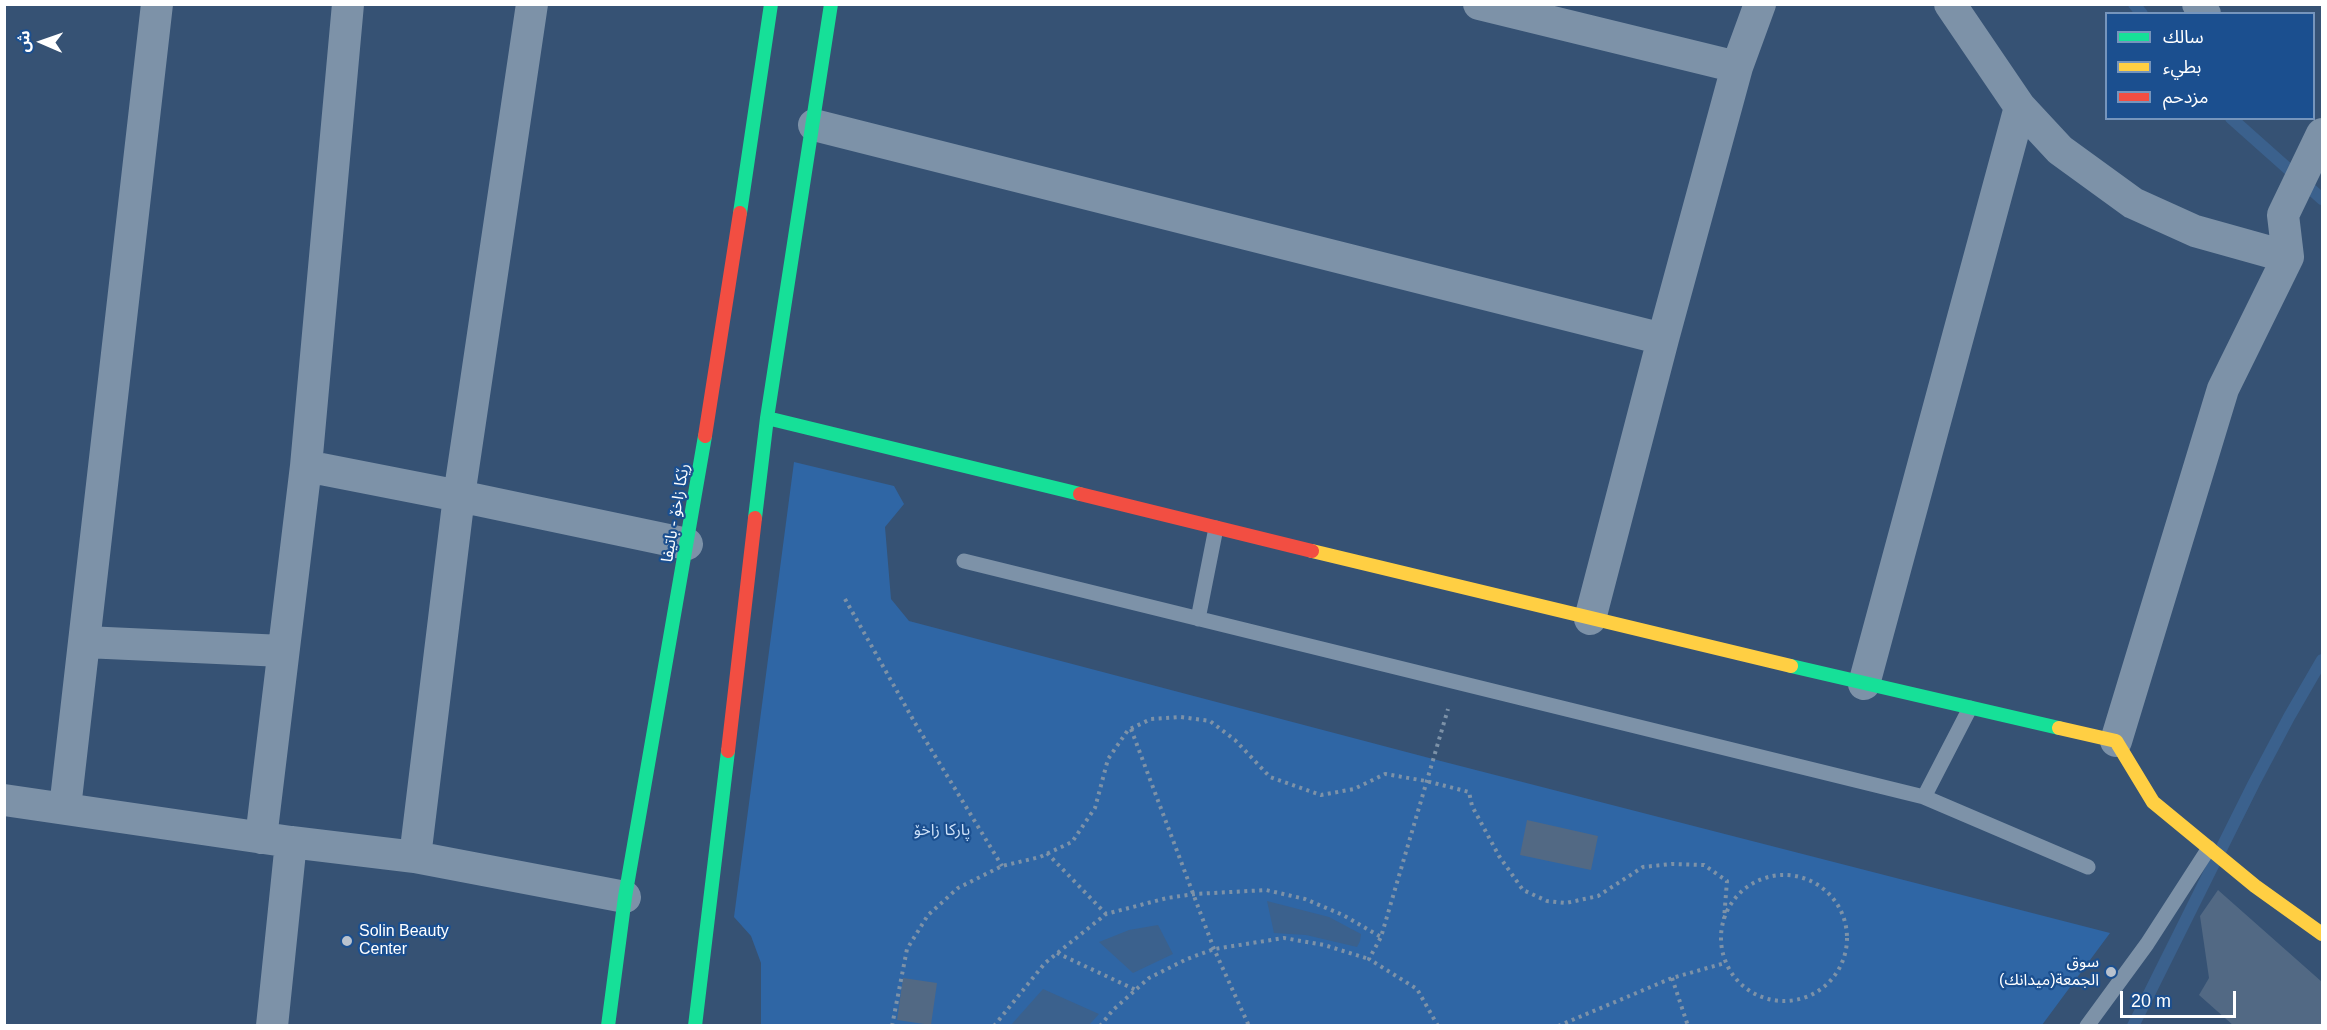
<!DOCTYPE html>
<meta charset="utf-8">
<style>
body{margin:0}
#map{position:relative;width:2327px;height:1030px;overflow:hidden;background:#365274;font-family:Helvetica,"Noto Sans Arabic",sans-serif}
canvas{display:block}
.frame{position:absolute;inset:0;border:6px solid #fff;pointer-events:none}
.legend{position:absolute;left:2105px;top:12px;width:210px;height:108px;box-sizing:border-box;background:#1b4f8f;border:2px solid #7695bc;margin:0;padding:8px 10px;list-style:none;font-size:18px;color:#fff}
.legend li{display:flex;align-items:center;gap:12px;height:30px}
.legend b{width:30px;border:2px solid #7695bc}
.north{position:absolute;left:12px;top:12px;width:60px;height:60px;-webkit-text-stroke:4px #1b4f8f;paint-order:stroke;rotate:272deg;font-size:16px;font-weight:700;line-height:24px;text-align:center;color:#fff}
.north::after{content:'';display:block;margin:auto;width:21px;height:27px;background:#fff;clip-path:polygon(50% 0,100% 100%,50% 72%,0 100%)}
.scale{position:absolute;left:2120px;top:991px;width:116px;height:27px;box-sizing:border-box;border:3px solid #fff;border-top:0;padding-left:8px;font-size:18px;line-height:21px;white-space:nowrap;color:#fff;-webkit-text-stroke:4px #1b4f8f;paint-order:stroke}
</style>
<div id="map">
<canvas width="2327" height="1030"></canvas>
<div class="frame"></div>
<ul class="legend">
<li><b style="height:8px;background:#16e098"></b>سالك</li>
<li><b style="height:8px;background:#ffcf43"></b>بطيء</li>
<li><b style="height:8px;background:#f24e42"></b>مزدحم</li>
</ul>
<div class="north">ش</div>
<div class="scale">20 m</div>
</div>
<script>
const ctx = document.querySelector('canvas').getContext('2d');
ctx.lineJoin = 'round';
function fillPath(path, color) {
  ctx.fillStyle = color;
  ctx.fill(path, 'evenodd');
}
function shape(rows) {
  const path = new Path2D();
  for (const r of rows) {
    if (r.length === 3) {
      path.moveTo(r[0] + r[2], r[1]);
      path.arc(r[0], r[1], r[2], 0, 2 * Math.PI);
      continue;
    }
    path.moveTo(r[0], r[1]);
    for (let i = 2; i < r.length; i += 2) path.lineTo(r[i], r[i + 1]);
  }
  return path;
}
function trace(path, color, width, dash) {
  ctx.strokeStyle = color;
  ctx.lineWidth = width;
  ctx.lineCap = dash ? 'butt' : 'round';
  ctx.setLineDash(dash || []);
  ctx.stroke(path);
}
function drawText(font, color, halo, rows, align = 'center') {
  ctx.font = font + ' Helvetica,"Noto Sans Arabic",sans-serif';
  ctx.lineWidth = 4.5;
  ctx.setLineDash([]);
  ctx.textBaseline = 'middle';
  ctx.strokeStyle = halo;
  ctx.fillStyle = color;
  for (const [text, x, y, turn = 0] of rows) {
    ctx.save();
    ctx.translate(x, y);
    ctx.rotate((+turn || 0) * Math.PI / 180);
    ctx.textAlign = isNaN(turn) ? turn : align;
    if (halo) ctx.strokeText(text, 0, 0);
    ctx.fillText(text, 0, 0);
    ctx.restore();
  }
}
fillPath(shape([
 [794,462,894,486,904,504,885,527,891,599,909,621,1433,759,2110,933,2042,1025,761,1026,761,963,751,936,734,917]
]), '#2f66a5');
fillPath(shape([
 [1267,901,1329,917,1361,934,1360,941,1357,947,1306,935,1274,933],
 [1158,925,1173,954,1133,973,1099,942,1129,930],
 [1043,989,1099,1014,1089,1025,1011,1025]
]), '#3b618d');
trace(shape([
 [2134,4,2142,14],
 [2231,118,2322,199],
 [2133,1026,2254,783,2289,717,2322,660]
]), '#3b618d', 12);
fillPath(shape([
 [1527,820,1598,836,1591,870,1520,855],
 [2218,890,2322,982,2322,1026,2234,1026,2199,995,2209,978,2200,916],
 [903,978,937,983,931,1025,897,1020]
]), '#526984');
trace(shape([
 [845,599,915,723,1002,866],
 [1131,729,1214,949,1249,1026],
 [1047,853,1106,914],
 [1784,938,63],
 [1057,953,1136,990],
 [1672,978,1688,1026],
 [892,1026,907,949,928,915,958,888,1002,866,1040,857,1072,842,1095,808,1108,759,1128,730,1151,719,1181,717,1210,721,1235,740,1270,777,1321,795,1354,789,1385,774,1426,781,1469,792,1472,806,1499,856,1523,890,1547,901,1566,903,1598,896,1643,867,1672,864,1704,865,1727,881,1724,919],
 [994,1026,1045,963,1106,914,1167,898,1195,894,1266,890,1305,899,1343,915,1381,937],
 [1100,1026,1113,1010,1149,978,1187,959,1214,949,1284,938,1324,945,1369,959],
 [1438,1026,1417,989,1369,959,1381,937,1448,709],
 [1558,1026,1672,978,1725,963]
]), '#7d92a8', 4, [3, 4.5]);
trace(shape([
 [964,561,1924,797,2088,867],
 [1198,619,1216,528],
 [1924,797,1970,708],
 [2087,1026,2147,944,2209,848]
]), '#7d92a8', 15);
trace(shape([
 [1479,4,1737,67],
 [1950,4,2020,107,2060,150,2133,203,2195,231,2288,257],
 [2198,4,2205,14],
 [814,125,1663,339],
 [306,466,459,496,687,544],
 [1590,619,1663,339,1737,67,1760,4],
 [85,642,283,651],
 [1864,684,2020,107],
 [2116,741,2223,389,2288,257,2283,215,2322,134],
 [4,800,291,842,415,857,625,897],
 [65,808,157,4],
 [261,838,306,466,348,4],
 [415,857,459,496,532,4],
 [272,1026,291,842]
]), '#7d92a8', 32);
trace(shape([
 [740,213,771,4],
 [767,418,1080,494],
 [755,518,767,418,831,4],
 [1791,666,2059,728],
 [608,1026,625,897,705,436],
 [695,1026,728,751]
]), '#16e098', 14);
trace(shape([
 [1312,551,1791,666],
 [2059,728,2116,741,2153,802,2255,886,2322,934]
]), '#ffcf43', 14);
trace(shape([
 [705,436,740,213],
 [1080,494,1312,551],
 [728,751,755,518]
]), '#f24e42', 14);
for (const [x, y, r, color] of [
 [347,941,6,"#b9c2ce"],
 [2111,972,6,"#b9c2ce"]
]) {
  const dot = new Path2D();
  dot.arc(x, y, r, 0, 2 * Math.PI);
  ctx.fillStyle = color;
  ctx.fill(dot);
  trace(dot, '#1b4f8f', 2);
}
drawText('16px', '#fff', '#1b4f8f', [
 ["رێکا زاخۆ - باتیفا",676,513,-80]
]);
drawText('16px', '#cfe3fa', '#1b4f8f', [
 ["پارکا زاخۆ",942,831]
]);
drawText('16px', '#fff', '#1b4f8f', [
 ["Solin Beauty",359,932],
 ["Center",359,950],
 ["سوق",2099,963,"right"],
 ["الجمعة(ميدانك)",2099,981,"right"]
], 'left');
</script>
